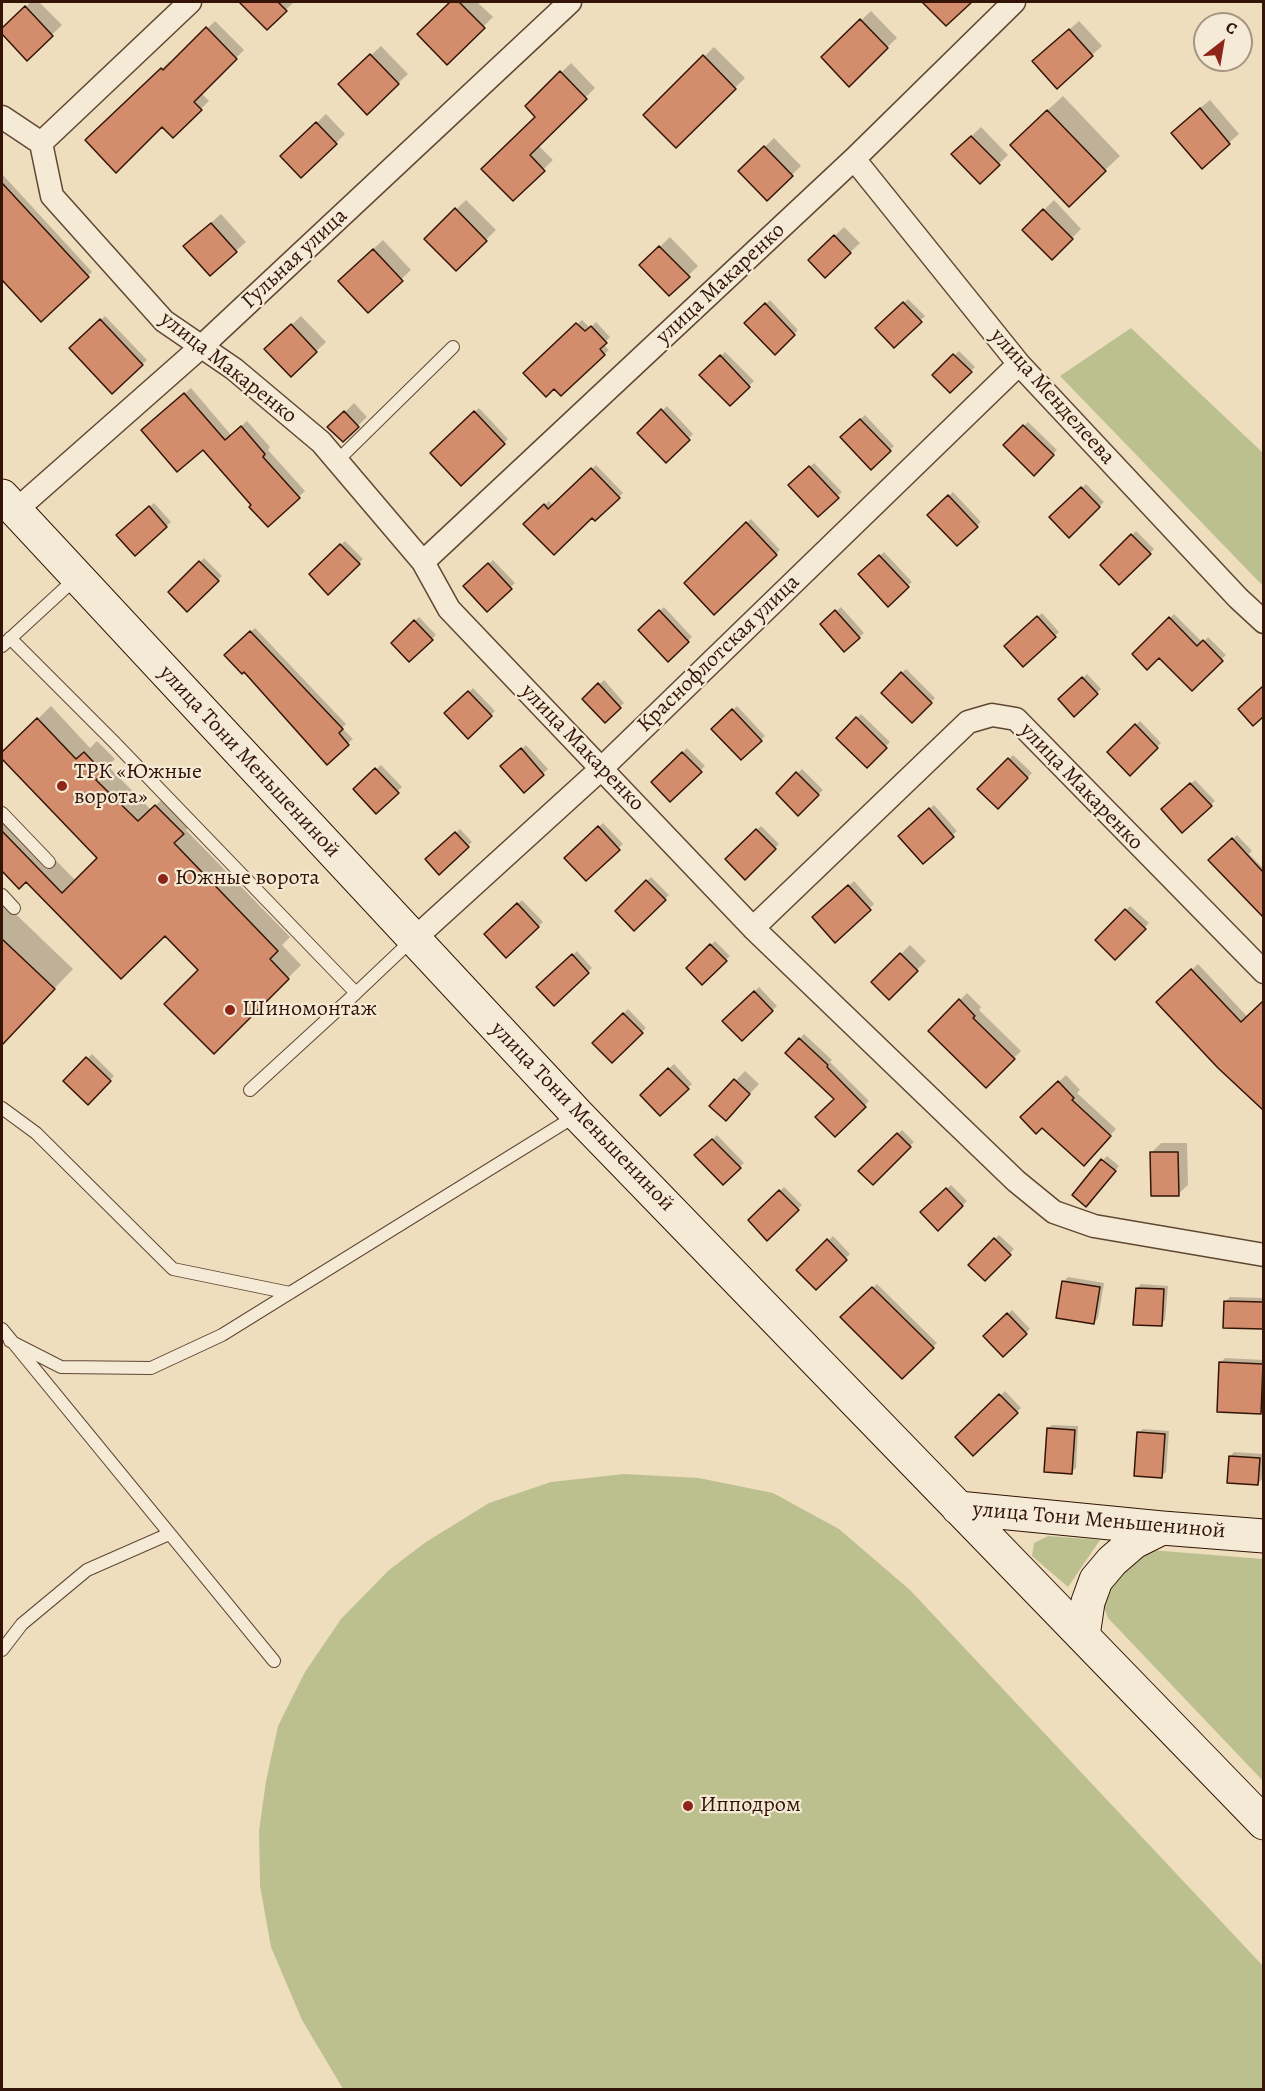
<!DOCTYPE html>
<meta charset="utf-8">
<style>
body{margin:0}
#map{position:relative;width:1265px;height:2091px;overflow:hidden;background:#eedebe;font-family:Alegreya,serif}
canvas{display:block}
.frame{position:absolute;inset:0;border:3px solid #331406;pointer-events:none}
.north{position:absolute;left:1193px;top:12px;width:60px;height:60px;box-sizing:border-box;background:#f4ead5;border:2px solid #a79482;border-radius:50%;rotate:31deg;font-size:16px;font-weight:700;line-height:24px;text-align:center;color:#331406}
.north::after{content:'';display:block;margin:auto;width:21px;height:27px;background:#8f2418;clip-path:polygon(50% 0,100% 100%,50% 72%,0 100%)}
</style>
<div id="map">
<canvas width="1265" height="2091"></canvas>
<div class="frame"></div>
<div class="north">С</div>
</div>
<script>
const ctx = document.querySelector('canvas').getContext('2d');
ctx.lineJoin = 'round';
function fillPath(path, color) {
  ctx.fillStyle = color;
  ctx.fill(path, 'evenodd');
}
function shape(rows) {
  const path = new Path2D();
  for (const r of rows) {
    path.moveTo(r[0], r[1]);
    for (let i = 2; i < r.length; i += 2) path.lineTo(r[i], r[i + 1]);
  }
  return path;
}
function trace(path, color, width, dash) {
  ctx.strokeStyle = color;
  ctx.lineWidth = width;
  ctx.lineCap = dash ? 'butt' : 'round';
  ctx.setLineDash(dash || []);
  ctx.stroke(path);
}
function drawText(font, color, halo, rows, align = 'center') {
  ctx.font = font + ' Alegreya,serif';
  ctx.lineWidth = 4.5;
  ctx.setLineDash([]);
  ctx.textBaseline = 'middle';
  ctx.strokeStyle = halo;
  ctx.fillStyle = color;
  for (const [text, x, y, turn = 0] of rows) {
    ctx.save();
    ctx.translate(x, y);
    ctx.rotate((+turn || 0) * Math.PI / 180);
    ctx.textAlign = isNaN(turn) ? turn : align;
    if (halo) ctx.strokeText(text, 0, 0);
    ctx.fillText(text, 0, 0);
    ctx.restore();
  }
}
fillPath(shape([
 [1131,328,1263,453,1263,586,1060,376],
 [624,1474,699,1478,773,1493,839,1529,910,1590,1263,1966,1263,2089,343,2089,302,2020,271,1947,260,1886,259,1831,266,1781,278,1726,305,1672,341,1619,389,1570,426,1542,489,1503,551,1482],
 [1048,1536,1100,1540,1068,1587,1032,1556,1034,1543],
 [1151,1550,1263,1559,1263,1781,1108,1618,1103,1605,1108,1590,1123,1573]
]), '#bcc08f');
fillPath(shape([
 [31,2,39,2,62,25,27,59,2,30],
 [241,2,294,2,267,28],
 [452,2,477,2,493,17,447,63,419,34],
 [924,2,970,2,946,24],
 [871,11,897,38,849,84,823,57],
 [215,21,244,50,201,93,209,101,173,136,163,125,87,140,170,61,172,63],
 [1079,21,1102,46,1092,55,1044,52],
 [381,46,408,74,367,112,340,84],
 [714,47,745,78,676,146,645,115],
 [571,63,595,88,538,145,553,160,513,199,537,116,527,106],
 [1063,96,1120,156,1105,170,1026,130],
 [1210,100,1239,134,1202,166,1182,123],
 [326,114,345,134,336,143,282,156],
 [981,127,1008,155,980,182,953,154],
 [774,138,801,166,767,199,740,171],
 [2,174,92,272,41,320,2,277],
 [466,200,496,230,456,269,426,239],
 [1054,200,1081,229,1052,258,1024,230],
 [221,214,246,242,236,251,195,237],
 [844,227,860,243,825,276,810,260],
 [670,237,698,266,669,294,641,265],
 [383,240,411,270,368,311,349,271],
 [908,299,925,316,894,346,878,328],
 [770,300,798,330,775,353,746,323],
 [105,316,147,360,112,392,71,348],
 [301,316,326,342,291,375,266,349],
 [582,320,590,328,596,322,610,337,603,344,609,350,561,394,554,387,525,373],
 [959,351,975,367,950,391,934,375],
 [725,352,754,381,730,404,702,375],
 [191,388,231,435,247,421,270,447,268,450,305,491,268,525,253,505,204,448,149,424],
 [354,403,367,417,343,440,330,427],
 [667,406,693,434,666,461,639,433],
 [479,408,508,439,461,484,432,453],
 [865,415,894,446,871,468,842,437],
 [1028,422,1057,450,1034,473,1005,445],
 [814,463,842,492,818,515,790,486],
 [596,465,623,493,595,519,592,516,525,524,549,501,553,506],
 [1086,484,1104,502,1069,536,1051,517],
 [953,492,981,522,957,544,929,515],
 [154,503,171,522,135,554,122,531],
 [751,519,780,550,714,613,728,541],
 [1136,531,1154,549,1119,583,1102,565],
 [345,541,363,559,328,592,311,574],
 [884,552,912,582,888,604,860,574],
 [204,558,222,576,187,610,170,592],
 [493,560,515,583,487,610,465,586],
 [664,607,692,637,668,660,640,630],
 [841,607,864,633,844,650,822,624],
 [1042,613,1059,632,1023,665,1006,646],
 [1174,614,1203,643,1208,637,1226,655,1192,689,1159,656,1134,654],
 [419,617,436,635,409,660,393,643],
 [255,628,346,724,342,728,353,739,327,762,244,670,226,655],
 [906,669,935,698,912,721,883,692],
 [1087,674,1101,689,1074,715,1060,699],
 [604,680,624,703,605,721,584,699],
 [473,688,495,711,468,736,446,713],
 [51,706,90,748,97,741,115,759,108,766,151,810,169,793,195,820,186,830,290,937,282,945,301,965,214,1052,200,970,165,934,26,880,19,887,2,869,2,805,76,881,99,858,2,756,2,754],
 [737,706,765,736,742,758,713,729],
 [861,714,890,742,867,766,838,738],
 [1140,721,1161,743,1130,774,1109,752],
 [526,745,548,769,524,791,506,762],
 [687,748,705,766,670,800,653,782],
 [1013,755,1032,773,997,807,979,789],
 [381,765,402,787,376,812,355,789],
 [802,769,823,790,798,814,778,793],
 [1195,780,1215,801,1182,831,1163,809],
 [934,805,957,831,923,862,900,836],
 [603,823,623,844,586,879,567,858],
 [761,826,779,844,745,877,727,859],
 [460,829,472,842,439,873,427,859],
 [1237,835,1252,851,1249,854,1264,869,1264,915,1210,861],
 [651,877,669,895,634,929,617,911],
 [854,881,874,904,835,941,814,918],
 [522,900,543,922,507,956,486,934],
 [2,901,73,969,2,1043],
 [1130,906,1149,923,1115,958,1097,940],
 [715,941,730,956,702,983,688,968],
 [910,945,926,961,889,998,873,982],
 [577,951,592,968,554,1004,538,987],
 [1198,964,1257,1027,1255,1029,1264,1038,1264,1100,1259,1104,1158,1002],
 [759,987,777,1006,742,1039,724,1021],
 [967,993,981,1007,979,1010,1021,1051,986,1086,930,1031],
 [628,1009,646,1028,612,1061,594,1043],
 [804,1034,832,1060,830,1062,869,1101,835,1135,836,1099,787,1053],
 [92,1054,114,1076,88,1102,66,1081],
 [674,1064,692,1084,660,1114,642,1095],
 [745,1071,759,1084,735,1109,711,1106],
 [1066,1075,1080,1090,1077,1093,1116,1129,1083,1164,1042,1126,1022,1117],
 [902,1130,914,1142,873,1183,860,1171],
 [717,1135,744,1163,723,1183,696,1155],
 [1161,1143,1187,1143,1188,1185,1178,1194,1151,1153],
 [1107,1156,1119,1166,1091,1201,1103,1160],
 [951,1185,967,1201,938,1229,922,1212],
 [784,1187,802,1205,767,1239,750,1220],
 [999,1235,1014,1249,985,1279,970,1265],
 [833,1236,850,1254,816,1288,798,1270],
 [1068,1277,1104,1283,1098,1318,1094,1323,1063,1282],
 [877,1284,937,1343,902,1377,842,1317],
 [1141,1284,1168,1286,1165,1320,1161,1324,1137,1288],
 [1230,1297,1264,1298,1264,1328,1225,1326,1225,1302],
 [1012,1310,1030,1329,1003,1355,985,1336],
 [1225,1358,1264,1360,1264,1410,1261,1413,1220,1363],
 [1005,1391,1021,1408,973,1454,957,1437],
 [1052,1425,1078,1426,1076,1468,1071,1472,1048,1429],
 [1143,1429,1169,1431,1166,1472,1162,1476,1138,1433],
 [1234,1452,1264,1454,1262,1479,1258,1484,1230,1456]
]), '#0003');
const building = shape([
 [239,2,278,2,287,11,267,30,239,2],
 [450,2,459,2,485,28,447,65,417,34,450,2],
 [922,2,972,2,946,26,922,2],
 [25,6,53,36,27,61,2,34,2,28,25,6],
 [860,19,888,48,849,87,821,57,860,19],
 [206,27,237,59,194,102,202,110,173,138,162,127,116,173,85,140,161,68,163,70,206,27],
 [1069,29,1093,56,1057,89,1032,61,1069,29],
 [370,54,399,84,367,115,338,84,370,54],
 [703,55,736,89,676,148,643,115,703,55],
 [560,71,587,99,530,155,545,171,513,201,481,169,535,117,525,106,560,71],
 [1200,108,1230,144,1202,169,1171,133,1200,108],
 [1047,110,1106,171,1069,207,1010,145,1047,110],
 [316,122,337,144,301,178,280,156,316,122],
 [971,136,1000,165,980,184,951,154,971,136],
 [764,146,793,176,767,201,738,171,764,146],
 [2,183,89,277,41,322,2,280,2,183],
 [455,208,487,241,456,271,424,239,455,208],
 [1043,209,1073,239,1052,260,1022,230,1043,209],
 [211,223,237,252,210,276,183,246,211,223],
 [834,235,851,253,825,278,808,260,834,235],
 [659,246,690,277,669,296,639,265,659,246],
 [373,249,403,281,368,313,338,281,373,249],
 [903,302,922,322,894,348,875,328,903,302],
 [765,303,795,335,775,355,744,323,765,303],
 [100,319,143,365,112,394,69,348,100,319],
 [576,323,585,331,591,326,607,343,600,349,605,355,561,396,554,389,546,397,523,373,576,323],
 [291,324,317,352,291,377,264,349,291,324],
 [953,354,972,372,950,393,932,375,953,354],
 [720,355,750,387,730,406,699,375,720,355],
 [184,393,225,440,241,426,265,454,263,457,300,498,268,527,249,507,251,505,203,450,177,472,141,430,184,393],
 [661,409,690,440,666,463,637,433,661,409],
 [344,411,359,427,343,442,327,427,344,411],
 [474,411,505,444,461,486,430,453,474,411],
 [860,419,891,451,871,470,840,437,860,419],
 [1023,425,1054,455,1034,476,1003,445,1023,425],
 [809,466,839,498,818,517,788,485,809,466],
 [591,468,620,498,595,521,592,518,554,555,523,524,544,504,548,509,591,468],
 [1081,487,1100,507,1069,538,1049,517,1081,487],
 [948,495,978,527,957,546,927,515,948,495],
 [149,506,167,527,135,556,116,535,149,506],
 [746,522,777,555,714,615,684,583,746,522],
 [1131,534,1151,554,1119,585,1100,565,1131,534],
 [340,544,360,564,328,595,309,574,340,544],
 [879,555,909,587,888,607,858,574,879,555],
 [199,561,219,581,187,612,168,592,199,561],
 [488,563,512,589,487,612,463,586,488,563],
 [659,610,689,642,668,662,638,630,659,610],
 [835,610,860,638,844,652,820,624,835,610],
 [1037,616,1056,637,1023,667,1004,646,1037,616],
 [1169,617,1197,646,1203,640,1223,661,1192,691,1159,658,1147,670,1132,654,1169,617],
 [414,620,433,640,409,662,391,643,414,620],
 [250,631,343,729,339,733,349,745,327,765,244,672,242,674,224,655,250,631],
 [901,672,932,703,912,723,881,693,901,672],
 [1082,677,1098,694,1074,717,1058,699,1082,677],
 [598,683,621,708,605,723,582,699,598,683],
 [1263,686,1263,717,1253,726,1238,709,1263,686],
 [468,691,492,716,468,739,444,713,468,691],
 [732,709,762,741,741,760,711,729,732,709],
 [856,717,887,748,867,768,836,738,856,717],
 [37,718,76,759,84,752,104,773,96,780,138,821,155,805,184,834,174,843,278,951,270,959,289,979,214,1054,164,1004,198,970,165,936,121,979,26,882,19,889,2,871,2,831,62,893,97,858,2,759,2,752,37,718],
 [1135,724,1158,748,1130,776,1107,752,1135,724],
 [521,748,544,775,524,793,500,766,521,748],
 [682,752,702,772,670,802,651,782,682,752],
 [1008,758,1028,778,998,809,977,789,1008,758],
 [375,768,399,793,376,814,353,789,375,768],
 [796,772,819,795,798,816,776,793,796,772],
 [1190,783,1212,806,1182,833,1161,809,1190,783],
 [929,808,954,837,923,864,898,836,929,808],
 [598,826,620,850,586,881,564,858,598,826],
 [756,829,776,849,745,880,725,859,756,829],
 [455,832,469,847,439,875,425,859,455,832],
 [1232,838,1263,872,1263,917,1208,860,1232,838],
 [646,880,666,900,634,931,615,911,646,880],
 [848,885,871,910,835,943,812,917,848,885],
 [517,903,539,927,506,958,484,934,517,903],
 [1125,909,1146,929,1115,960,1095,940,1125,909],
 [2,939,55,989,2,1045,2,939],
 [710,944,727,961,702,985,686,968,710,944],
 [900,953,918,971,889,1000,871,982,900,953],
 [572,954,589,973,554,1006,536,987,572,954],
 [1191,969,1241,1022,1263,1001,1263,1110,1218,1068,1156,1002,1191,969],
 [754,991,773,1011,742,1041,722,1021,754,991],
 [959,999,975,1016,973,1018,1015,1059,986,1088,928,1031,959,999],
 [623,1013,643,1033,612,1063,592,1043,623,1013],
 [799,1038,828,1065,827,1067,866,1107,835,1137,815,1117,834,1099,785,1053,799,1038],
 [86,1057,111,1081,88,1105,63,1081,86,1057],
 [668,1068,689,1089,660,1116,640,1095,668,1068],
 [734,1079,750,1094,726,1121,709,1106,734,1079],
 [1058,1081,1074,1098,1072,1100,1111,1136,1084,1166,1042,1128,1036,1134,1020,1117,1058,1081],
 [897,1133,911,1147,873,1185,858,1171,897,1133],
 [712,1139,741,1168,723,1185,694,1155,712,1139],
 [1150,1152,1178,1152,1179,1196,1151,1196,1150,1152],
 [1101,1159,1116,1171,1086,1207,1072,1195,1101,1159],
 [946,1188,963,1206,938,1231,920,1212,946,1188],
 [779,1190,799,1210,767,1241,748,1220,779,1190],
 [994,1238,1011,1255,985,1281,968,1265,994,1238],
 [827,1239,847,1260,816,1290,796,1270,827,1239],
 [1062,1281,1100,1287,1094,1324,1056,1318,1062,1281],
 [872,1287,934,1348,902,1379,840,1317,872,1287],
 [1136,1288,1164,1289,1162,1326,1133,1325,1136,1288],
 [1224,1301,1263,1302,1263,1329,1223,1328,1224,1301],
 [1007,1313,1027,1334,1003,1357,983,1336,1007,1313],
 [1219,1362,1263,1364,1261,1414,1217,1412,1219,1362],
 [999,1394,1018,1413,973,1456,955,1437,999,1394],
 [1047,1428,1075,1430,1072,1474,1044,1472,1047,1428],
 [1137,1432,1165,1434,1162,1478,1134,1476,1137,1432],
 [1229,1456,1260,1458,1258,1485,1227,1483,1229,1456]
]);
fillPath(building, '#d48d6c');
trace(building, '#331406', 1.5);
const lane = shape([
 [337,461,453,347],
 [10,638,114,742,356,993,413,939],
 [2,646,76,578],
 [2,813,49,862],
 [2,895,14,908],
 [250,1090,356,993],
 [2,1108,36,1133,173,1269,290,1293],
 [2,1329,274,1661],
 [10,1341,61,1367,151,1368,222,1335,577,1115],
 [2,1650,22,1624,87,1570,169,1534]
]);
const street = shape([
 [2,117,41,143,52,196,164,321,234,369,321,442,423,562,449,609,753,928,1016,1181,1054,1212,1094,1226,1264,1255],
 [41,143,190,2],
 [854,159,1019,364,1238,598,1264,622],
 [15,511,202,346,570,2],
 [423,562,854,159,1014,2],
 [753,928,968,722,992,715,1016,719,1264,972],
 [414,939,602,768,1019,364]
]);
const secondary = shape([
 [2,496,578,1115,1264,1823],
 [958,1508,1162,1528,1264,1536],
 [1083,1636,1088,1602,1096,1580,1112,1561,1134,1542,1162,1528]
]);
trace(lane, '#624634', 14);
trace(street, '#624634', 25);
trace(secondary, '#331406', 35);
trace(lane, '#f4ead5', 12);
trace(street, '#f4ead5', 22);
trace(secondary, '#f4ead5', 33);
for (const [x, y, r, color] of [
 [62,786,6,"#8f2418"],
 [163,879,6,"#8f2418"],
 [230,1010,6,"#8f2418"],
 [688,1806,6,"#8f2418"]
]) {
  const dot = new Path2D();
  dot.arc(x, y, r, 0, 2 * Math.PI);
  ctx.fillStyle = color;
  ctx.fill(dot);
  trace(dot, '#f4ead5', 2);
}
drawText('22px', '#331406', '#f4ead5', [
 ["Гульная улица",295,259,-43],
 ["улица Макаренко",721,284,-43],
 ["улица Макаренко",228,368,38],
 ["улица Менделеева",1052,397,48],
 ["Краснофлотская улица",719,654,-44],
 ["улица Макаренко",582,748,46],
 ["улица Тони Меньшениной",249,762,47],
 ["улица Макаренко",1081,787,46],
 ["улица Тони Меньшениной",582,1117,46],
 ["улица Тони Меньшениной",1099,1521,5]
]);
drawText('22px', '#331406', '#f4ead5', [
 ["ТРК «Южные",74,773],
 ["ворота»",74,798],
 ["Южные ворота",175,879],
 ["Шиномонтаж",242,1010],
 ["Ипподром",700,1806]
], 'left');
</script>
